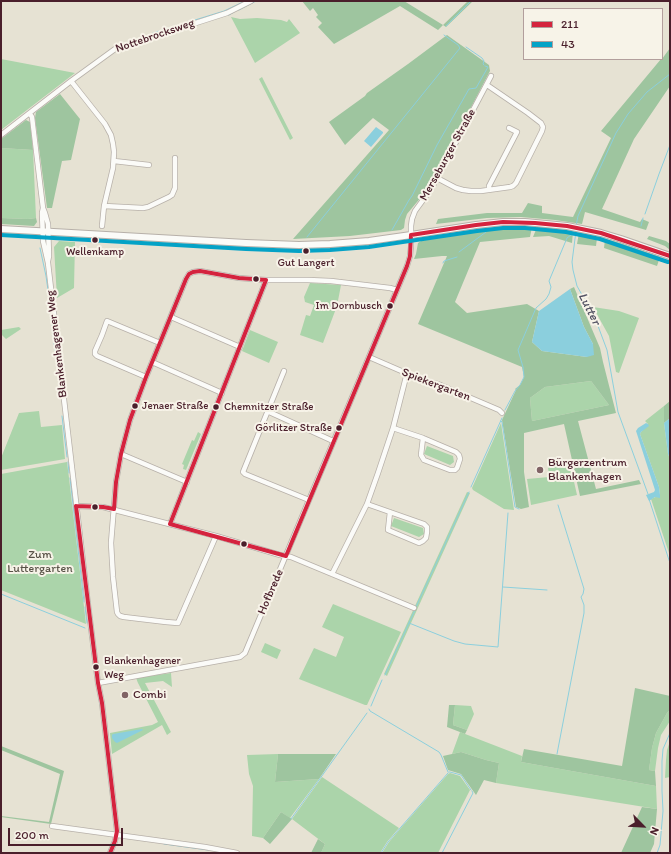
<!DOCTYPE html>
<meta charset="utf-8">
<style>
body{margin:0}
#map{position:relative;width:671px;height:854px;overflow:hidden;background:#e6e2d3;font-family:Itim,sans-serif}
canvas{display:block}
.frame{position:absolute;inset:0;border:2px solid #4a1f2b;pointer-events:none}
.legend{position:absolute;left:523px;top:8px;width:140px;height:52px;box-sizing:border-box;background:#f7f3e8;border:1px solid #b29e9c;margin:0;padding:5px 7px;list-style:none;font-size:12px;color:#4a1f2b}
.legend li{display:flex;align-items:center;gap:8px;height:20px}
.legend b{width:20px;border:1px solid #b29e9c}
.north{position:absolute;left:623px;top:806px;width:40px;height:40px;-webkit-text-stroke:3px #f7f3e8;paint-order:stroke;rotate:114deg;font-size:11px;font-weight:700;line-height:16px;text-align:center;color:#4a1f2b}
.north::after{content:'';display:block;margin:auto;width:14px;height:18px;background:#4a1f2b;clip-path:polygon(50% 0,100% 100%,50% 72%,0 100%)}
.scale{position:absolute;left:8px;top:828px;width:115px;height:18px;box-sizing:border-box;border:2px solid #4a1f2b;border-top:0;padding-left:5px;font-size:12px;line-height:14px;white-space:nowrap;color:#4a1f2b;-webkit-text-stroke:3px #f7f3e8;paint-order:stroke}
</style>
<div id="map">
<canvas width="671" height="854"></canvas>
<div class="frame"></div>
<ul class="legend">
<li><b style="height:5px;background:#d4233e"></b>211</li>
<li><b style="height:5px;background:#04a2c6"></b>43</li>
</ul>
<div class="north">N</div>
<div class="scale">200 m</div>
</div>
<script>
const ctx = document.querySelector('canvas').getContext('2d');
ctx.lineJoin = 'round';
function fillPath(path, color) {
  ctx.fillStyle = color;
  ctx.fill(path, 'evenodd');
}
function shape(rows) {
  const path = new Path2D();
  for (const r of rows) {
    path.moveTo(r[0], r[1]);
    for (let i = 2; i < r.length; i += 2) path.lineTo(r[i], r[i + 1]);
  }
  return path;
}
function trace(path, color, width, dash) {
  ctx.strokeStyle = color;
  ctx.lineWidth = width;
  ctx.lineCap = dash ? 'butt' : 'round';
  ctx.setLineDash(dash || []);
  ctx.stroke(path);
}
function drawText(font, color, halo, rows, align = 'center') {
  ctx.font = font + ' Itim,sans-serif';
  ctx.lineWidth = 4;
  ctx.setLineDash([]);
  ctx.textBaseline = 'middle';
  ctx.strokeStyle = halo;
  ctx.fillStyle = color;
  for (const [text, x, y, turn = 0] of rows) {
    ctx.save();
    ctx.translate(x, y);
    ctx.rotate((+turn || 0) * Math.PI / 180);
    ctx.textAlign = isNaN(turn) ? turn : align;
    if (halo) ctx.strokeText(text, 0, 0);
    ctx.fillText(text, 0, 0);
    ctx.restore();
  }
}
fillPath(shape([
 [231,17,240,19,257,18,281,20,287,22,289,19,300,33,255,63],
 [1,59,75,73,1,130],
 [262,77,293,138,290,140,259,79],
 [1,148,33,150,36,218,28,219,1,218],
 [59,241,75,242,74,288,57,298,54,247],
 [310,283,341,285,337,306,323,343,300,335,306,315,310,316,314,305,305,302,304,297],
 [593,307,619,311,639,318,619,373,616,372,609,336],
 [19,327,21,329,6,339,1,334,1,330],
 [250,330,278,342,269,363,242,351],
 [591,381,609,405,532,421,530,398,545,387],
 [664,406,664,423,668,454,670,459,670,556,651,499,660,495,659,487,640,434,641,432,648,424,645,421],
 [39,411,41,427,62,425,65,459,1,470,1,458,19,413],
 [501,423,514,510,504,509,473,490,472,488],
 [198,432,201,434,186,470,183,469,184,465,182,464,192,440,194,441],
 [427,446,453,456,454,462,450,465,424,454],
 [67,462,69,478,86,624,1,590,1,474],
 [570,464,577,495,531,505,527,479,549,477,548,467],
 [467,492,470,493,387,676,384,674],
 [394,518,423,528,424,534,419,537,391,526],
 [333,604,401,632,367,705,365,705,299,679,314,648,336,657,344,637,322,627],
 [265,643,281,650,277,659,261,652],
 [171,673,172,687,163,681,145,683,171,732,167,735,162,725,112,754,110,733,152,725,158,722,138,683,136,678],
 [455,705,471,706,474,714,467,730,453,725],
 [670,710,670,721,661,735,658,748,655,771,649,770,652,748,656,733,667,713],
 [460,732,522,756,521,762,656,786,657,809,496,783,499,763,486,760,461,752,452,754],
 [670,741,670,777,665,778,666,760,667,750],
 [278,754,275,782,319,779,290,818,281,812,263,838,252,836,253,786,249,774,247,755],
 [450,773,460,776,470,790,438,853,382,853,389,842,400,829,448,774],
 [322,777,399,828,387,842,380,853,321,853,325,844,292,819]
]), '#abd4aa');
fillPath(shape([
 [302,1,404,1,443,25,468,1,473,1,446,27,443,25,438,30,400,6,334,44,318,27,322,23,316,17,318,15,313,8,310,11],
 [447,35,489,65,490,71,434,178,422,196,407,214,405,220,404,228,401,230,350,236,293,239,389,130,373,118,345,145,329,122,365,96,367,93,408,64],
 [670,48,670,86,634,139,602,209,640,222,642,219,649,222,646,230,585,212,582,224,555,220,521,217,487,218,436,224,438,219,487,213,522,213,528,203,542,206,542,213,573,217,611,138,601,131,661,59,662,59],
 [60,94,80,119,71,160,62,161,52,208,47,208,35,118,36,112],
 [26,120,30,122,33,150,1,148,1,139],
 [1,218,28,219,36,218,37,222,34,226,1,224],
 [508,226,532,227,530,237,480,242,455,302,467,313,527,304,539,311,532,342,542,351,587,357,593,344,584,327,570,289,574,287,600,348,603,362,616,413,578,421,596,489,639,480,641,484,580,496,564,424,524,433,524,472,529,507,521,509,516,507,502,420,516,390,515,389,520,385,524,377,522,367,418,324,447,256,442,256,414,259,416,254,418,243,424,239],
 [591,381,609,405,532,421,530,398,545,387],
 [537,227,551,228,573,232,572,243,549,236,533,237],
 [579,233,595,236,597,238,596,246,577,244],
 [649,236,666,241,670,244,670,250,665,246,647,239],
 [605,239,620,243,660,257,657,266,604,248],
 [670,401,670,418,664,423,664,406],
 [635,688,670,696,670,710,667,713,656,733,652,748,649,770,655,771,656,786,521,762,524,749,622,766],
 [449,705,455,705,453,725,467,730,465,734,447,727],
 [1,746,64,771,51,824,1,817,1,816,49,822,60,774,1,750],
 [461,752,486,760,499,763,496,783,484,780,476,795,461,774,448,770,443,756],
 [278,754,336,754,319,779,275,782],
 [642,807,657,809,654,844,650,853,621,853],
 [281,812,292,819,270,844,263,838],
 [318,839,325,844,321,853,311,853]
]), '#9ec59f');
fillPath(shape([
 [376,127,383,132,383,133,371,147,364,141],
 [570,289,584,327,593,344,594,355,587,357,542,351,532,342,539,311],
 [670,418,670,459,668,454,664,423],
 [646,423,648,424,649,426,641,432,640,434,659,487,660,495,660,498,655,497,649,501,646,495,654,492,655,490,637,434,636,431,638,428],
 [142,729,143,730,117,743,115,742,112,738,112,735,113,734]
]), '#8bcfdd');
trace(shape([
 [239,10,256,1],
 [229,15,234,12],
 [446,26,471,1],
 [153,33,224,11,245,1],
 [466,47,482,58,484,61,483,64,484,65],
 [645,214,659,174,670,145],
 [576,226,578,216,616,133,628,114,647,92,670,74],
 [641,226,643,218],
 [392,230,409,200,412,196,437,145,469,89,476,88,488,67,485,66],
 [576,231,572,262,573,270,577,286,595,318,607,350,618,412,648,494],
 [307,237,460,48,458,45,444,35],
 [424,238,486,228],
 [173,244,197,245],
 [205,245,275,249],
 [40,248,46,276,49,297],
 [279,249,336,249,376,246,400,242],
 [459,252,486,232],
 [443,263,444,261,457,257],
 [51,318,56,360],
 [505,410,515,391,520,385,524,377,523,367,518,350,536,308,546,299,549,294,551,287,549,281,567,238,571,235,574,235],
 [62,416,67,457],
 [501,421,502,422,515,507,519,509],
 [68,462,69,473],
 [70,478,84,602],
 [471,487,502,418],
 [649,499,670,563],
 [503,587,547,590],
 [1,594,85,628],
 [85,607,87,623],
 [416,607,469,492],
 [409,623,454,641,465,644,498,647,508,513],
 [385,675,415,610],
 [371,706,382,680],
 [369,709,370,711,439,752,441,755,448,772],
 [557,754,584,613,584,605,581,597,583,594,584,589,558,505],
 [449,772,450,772,461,775,471,790],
 [291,819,367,713],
 [164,844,208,850],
 [381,853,388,842,448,773],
 [442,853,473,793,472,791],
 [657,853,660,845,663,811,662,791,662,761,663,749,670,733]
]), '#8bcfdd', 1);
const minor = shape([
 [71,81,105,124,111,135,113,144,114,152,113,168,104,206,102,226],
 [30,114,32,117,43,208,42,213,43,241,48,263,88,604,98,683,102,703,117,831,115,841,110,853],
 [1,135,71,81,115,49,227,13,251,1],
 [114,161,149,165],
 [437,178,456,188,463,190,471,191,481,191,510,187,513,186,516,183,542,131,543,127,541,123,528,113,487,85],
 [489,190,489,186,517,132,509,128],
 [104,206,143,208,148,207,169,197,172,195,175,188,175,158],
 [43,208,45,213,48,224,49,256,48,261],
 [171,317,240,347],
 [369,357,429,383,433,383,438,384,499,410,502,413],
 [152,362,222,393],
 [284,371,243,472,245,474,309,500],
 [146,377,97,356,95,354,95,351,102,335,107,321,160,343],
 [267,411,333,441],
 [393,428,423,438,456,452,459,455,460,459,457,468,455,470,450,470,424,460,421,455,423,438],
 [121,454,187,482],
 [367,504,424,524,427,527,427,532,426,538,423,541,419,543,388,530,390,512],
 [76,506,103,507,216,536,280,555,291,557,414,608],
 [170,524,266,280],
 [216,536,178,623,166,622,124,617,120,616,118,614,117,612,113,577,111,543,116,482,121,454,130,420,146,377,186,279,189,274,193,272,200,271,239,278,266,280,308,280,331,281,390,288,397,290],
 [332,574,367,504,378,473,393,428,407,373],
 [98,683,240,657,245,653,407,266,410,256,411,246,411,226,412,219,415,211,431,189,437,178,491,76],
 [52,826,205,847,237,853]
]);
const major = shape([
 [1,229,246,243,299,245,330,244,369,241,411,235,476,225,503,222,525,222,567,226,601,233,621,239,670,256]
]);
trace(minor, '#b7b0a9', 6);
trace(major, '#b7b0a9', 8);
trace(minor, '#fbfbf8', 4.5);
trace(major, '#fbfbf8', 6);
trace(shape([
 [411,235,476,225,503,222,535,223,567,226,601,233,670,256],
 [193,272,200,271,239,278,266,280],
 [76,506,98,683,102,703,117,831,115,841,110,853],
 [76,506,103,507,114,509],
 [114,509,116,482,121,454,130,420,146,377,186,279,189,274,193,272],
 [170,524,266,280],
 [170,524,286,556],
 [286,556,407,266,410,256,411,235]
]), '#d4233e', 4);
trace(shape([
 [1,235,246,249,299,251,330,250,369,247,477,231,503,228,525,228,566,232,600,239,668,262]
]), '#04a2c6', 4);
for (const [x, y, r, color] of [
 [95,240,3.5,"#4a1f2b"],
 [306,251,3.5,"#4a1f2b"],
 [256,279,3.5,"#4a1f2b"],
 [390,306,3.5,"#4a1f2b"],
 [135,406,3.5,"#4a1f2b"],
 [216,407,3.5,"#4a1f2b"],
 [339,428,3.5,"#4a1f2b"],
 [540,470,4,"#816366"],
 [95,507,3.5,"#4a1f2b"],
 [244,544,3.5,"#4a1f2b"],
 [96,667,3.5,"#4a1f2b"],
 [125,695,4,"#816366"]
]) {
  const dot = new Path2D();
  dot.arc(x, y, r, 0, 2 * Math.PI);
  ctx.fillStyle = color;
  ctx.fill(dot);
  trace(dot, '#f7f3e8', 1.5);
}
drawText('11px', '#4a1f2b', '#f7f3e8', [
 ["Wellenkamp",95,252,"center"],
 ["Gut Langert",306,263,"center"],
 ["Im Dornbusch",382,306,"right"],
 ["Jenaer Straße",142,406],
 ["Chemnitzer Straße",224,407],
 ["Görlitzer Straße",332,428,"right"],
 ["Blankenhagener",104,661],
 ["Weg",104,675]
], 'left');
drawText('12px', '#4a1f2b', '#f7f3e8', [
 ["Nottebrocksweg",155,36,-19],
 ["Merseburger Straße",448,155,-61],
 ["Blankenhagener Weg",57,344,-97],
 ["Spiekergarten",436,385,21],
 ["Hofbrede",271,592,-67]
]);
drawText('12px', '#4a1f2b', '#f7f3e8', [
 ["Bürgerzentrum",548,463],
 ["Blankenhagen",548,477],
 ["Combi",133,695]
], 'left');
drawText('12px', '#585247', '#f7f3e8', [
 ["Zum",40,555],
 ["Luttergarten",40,569]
]);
drawText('italic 13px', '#525162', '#f7f3e8', [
 ["Lutter",589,309,63]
]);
</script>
